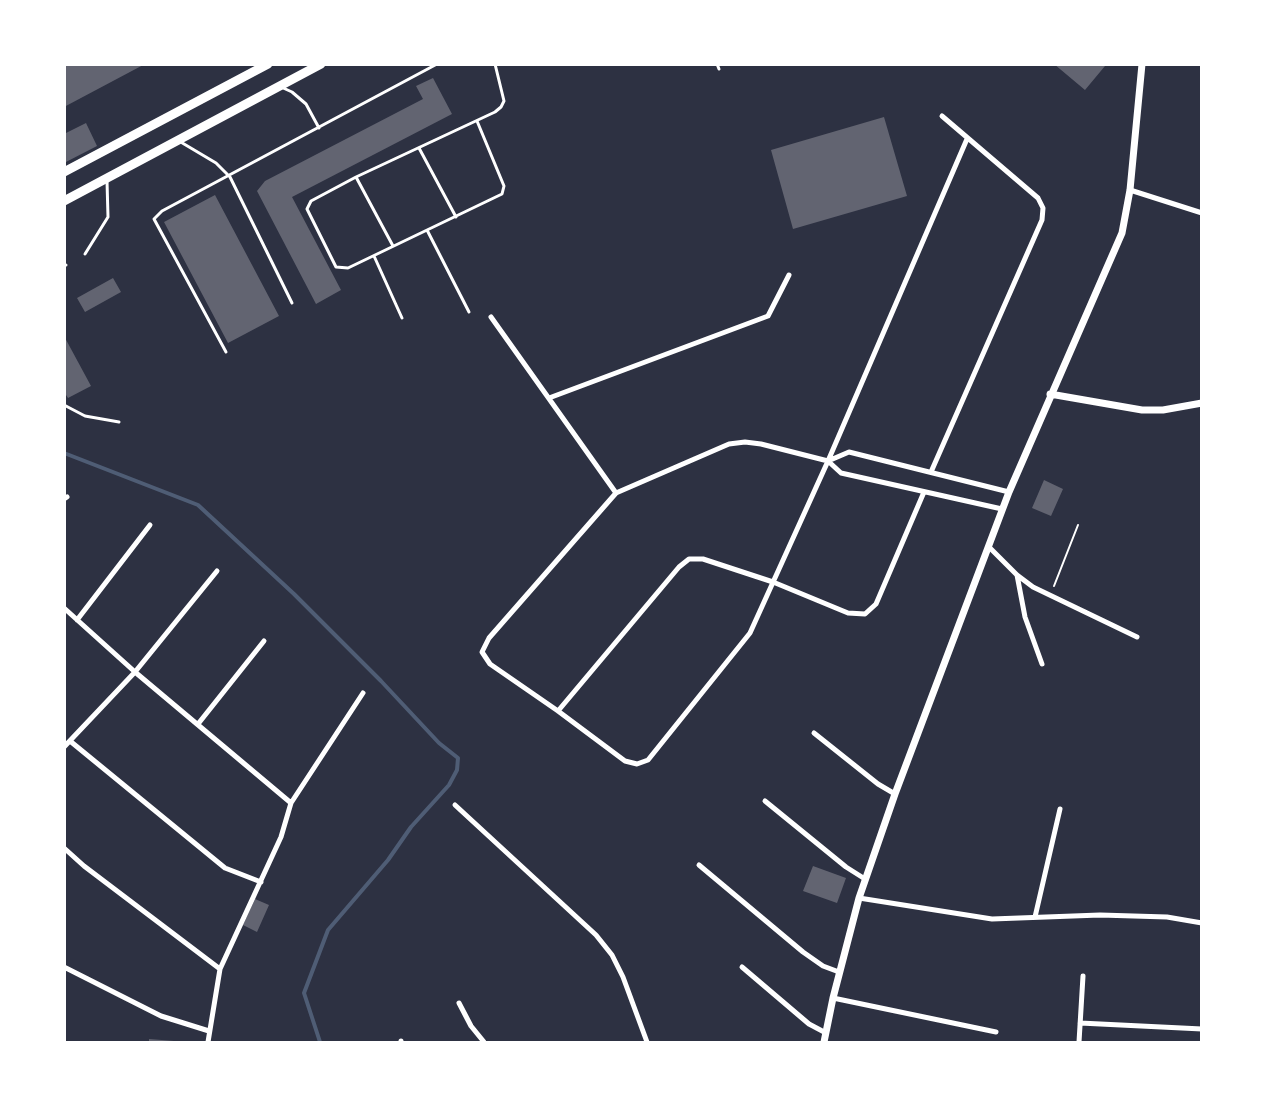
<!DOCTYPE html>
<style>
body{margin:0}
#map{position:relative;width:1266px;height:1107px;overflow:hidden;background:#2d3142;font-family:"IBM Plex Serif",serif}
canvas{display:block}
.frame{position:absolute;inset:0;border:66px solid #fff;pointer-events:none}
</style>
<div id="map">
<canvas width="1266" height="1107"></canvas>
<div class="frame"></div>
</div>
<script>
const ctx = document.querySelector('canvas').getContext('2d');
ctx.lineJoin = 'round';
function shape(rows) {
  const path = new Path2D();
  for (const r of rows) {
    path.moveTo(r[0], r[1]);
    for (let i = 2; i < r.length; i += 2) path.lineTo(r[i], r[i + 1]);
  }
  return path;
}
function trace(path, color, width, dash) {
  ctx.strokeStyle = color;
  ctx.lineWidth = width;
  ctx.lineCap = dash ? 'butt' : 'round';
  ctx.setLineDash(dash || []);
  ctx.stroke(path);
}
function fillPath(path, color) {
  ctx.fillStyle = color;
  ctx.fill(path, 'evenodd');
}
trace(shape([
 [64,453,198,505,294,594,381,681,439,743,458,758,457,770,449,785,411,827,388,860,328,930,304,993,320,1042]
]), '#4f5d75', 4);
fillPath(shape([
 [64,64,145,64,64,107],
 [1054,64,1104,64,1105,66,1085,90],
 [433,78,452,114,292,197,341,290,316,304,257,191,265,181,423,99,416,86],
 [884,117,907,196,793,229,771,150],
 [86,123,97,146,64,163,64,134],
 [215,195,279,316,228,343,164,222],
 [113,278,121,292,85,312,77,298],
 [64,336,91,386,68,398,64,392],
 [1044,480,1063,489,1051,516,1032,508],
 [813,866,846,878,837,903,803,891],
 [255,899,269,905,257,932,243,925],
 [149,1039,174,1041,174,1042,149,1042]
]), '#626471');
trace(shape([
 [1054,586,1078,525]
]), '#fff', 2);
trace(shape([
 [717,64,719,69],
 [281,87,292,92,306,104,319,128],
 [477,121,504,186,502,194,348,268,336,267,307,209,311,201,356,177,495,112,501,107,504,101,495,64],
 [179,141,216,163,230,177,292,303],
 [419,148,456,217],
 [356,177,393,246],
 [427,230,469,312],
 [85,254,108,217,107,181],
 [374,256,402,318],
 [64,265,66,265],
 [226,352,154,219,162,211,437,64],
 [64,405,85,416,119,422]
]), '#fff', 3);
trace(shape([
 [967,139,828,461,750,633,648,760,637,764,625,761,558,711,490,664,482,652,489,638,616,493,729,444,745,442,761,444,828,461,841,473,1002,509],
 [1130,190,1202,213],
 [491,317,616,493],
 [549,398,768,316,789,275],
 [828,461,849,452,1009,492],
 [931,472,1042,220,1043,208,1038,198,942,116],
 [64,499,67,497],
 [989,547,1017,575,1033,587,1137,637],
 [1017,575,1025,617,1042,664],
 [64,608,135,672,291,803],
 [77,620,150,525],
 [558,711,679,567,689,559,703,559,773,582,848,613,865,614,876,604,924,492],
 [198,724,264,641],
 [814,733,878,784,895,794],
 [70,741,225,868,261,882],
 [64,747,135,672,217,571],
 [765,801,846,867,865,879],
 [455,805,596,935,612,955,623,977,647,1042],
 [64,848,84,866,220,969],
 [699,865,803,952,823,966,839,972],
 [859,898,992,919,1100,915,1167,917,1202,923],
 [1035,917,1060,809],
 [64,967,161,1016,209,1031],
 [742,967,809,1024,826,1033],
 [833,998,996,1032],
 [459,1003,471,1026,484,1042],
 [1080,1023,1202,1029],
 [401,1041,401,1042],
 [208,1042,220,969,281,837,291,803,363,693],
 [1079,1042,1083,976]
]), '#fff', 5);
trace(shape([
 [1050,394,1142,410,1163,410,1202,403],
 [824,1042,833,998,859,898,895,794,1009,492,1122,233,1130,190,1142,64]
]), '#fff', 7);
trace(shape([
 [64,172,268,64],
 [64,201,321,64]
]), '#fff', 9);
</script>
